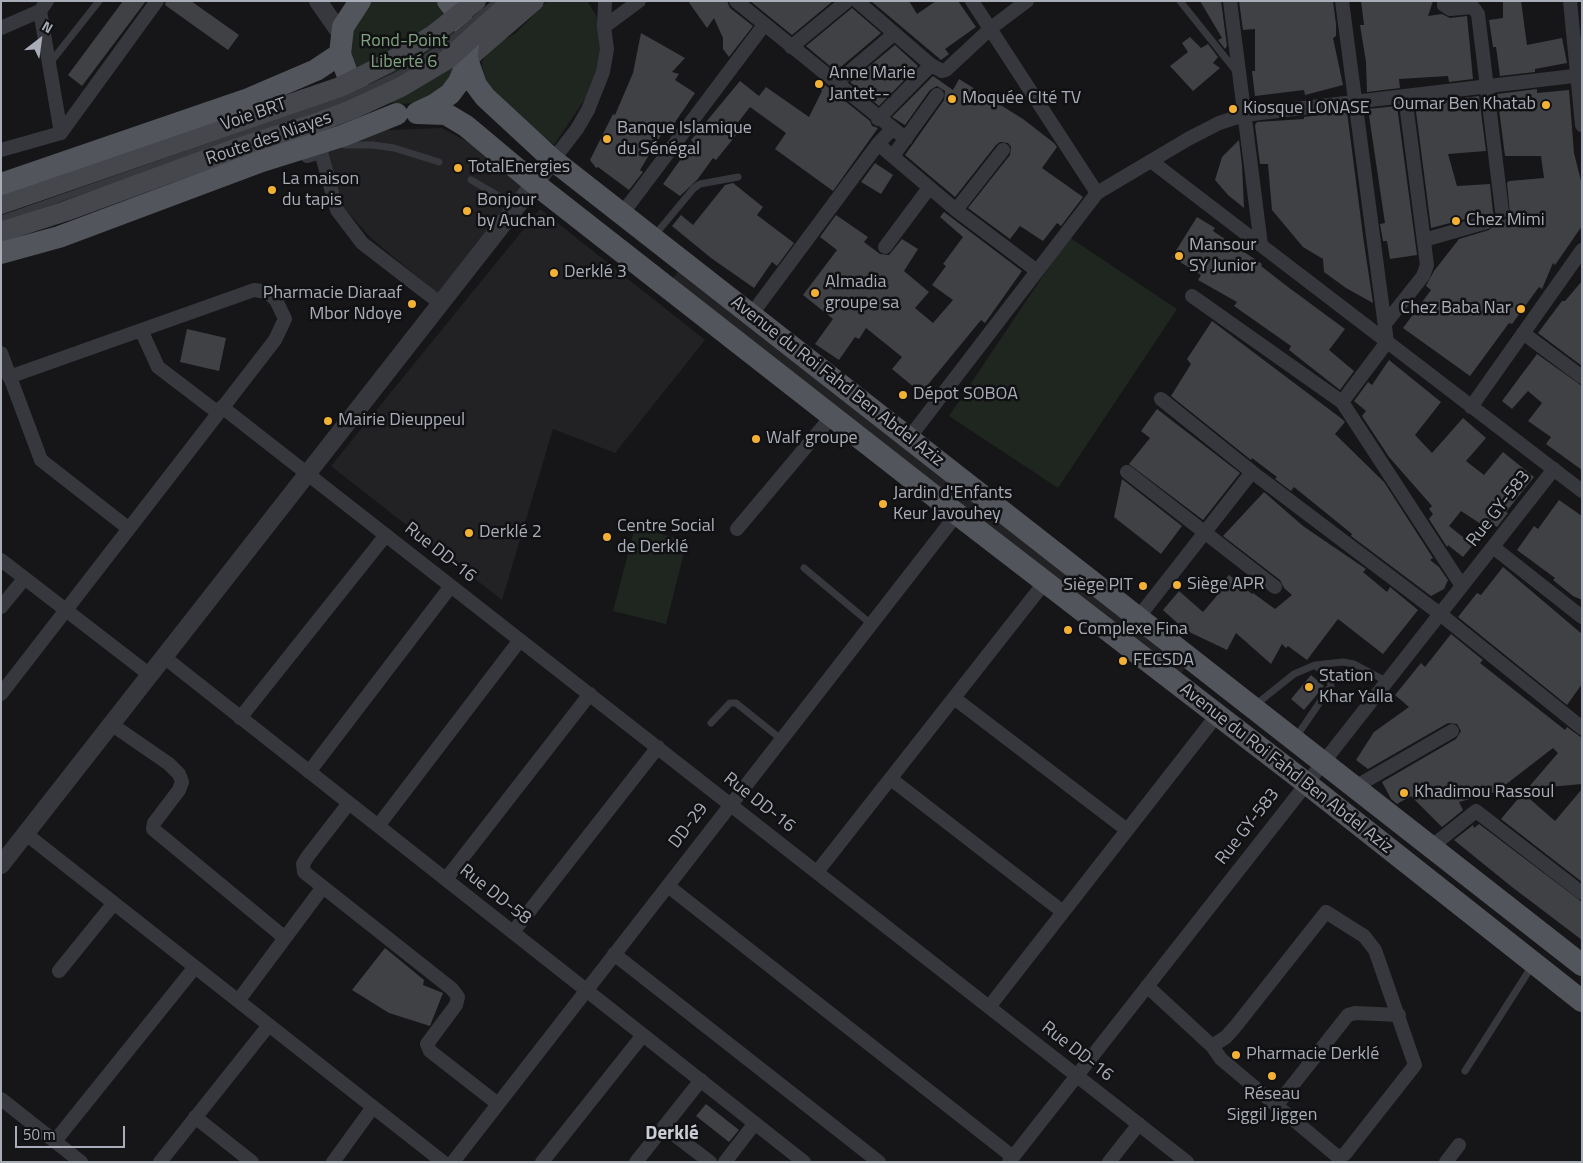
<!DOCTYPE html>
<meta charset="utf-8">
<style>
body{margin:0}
#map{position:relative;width:1583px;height:1163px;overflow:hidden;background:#161618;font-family:"Titillium Web",sans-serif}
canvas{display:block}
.frame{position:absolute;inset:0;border:2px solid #a8adb8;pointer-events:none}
.north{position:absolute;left:15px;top:15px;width:50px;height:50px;-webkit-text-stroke:4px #111113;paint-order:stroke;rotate:30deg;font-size:14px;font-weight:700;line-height:20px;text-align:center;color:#a8adb8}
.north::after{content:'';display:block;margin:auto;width:18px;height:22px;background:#a8adb8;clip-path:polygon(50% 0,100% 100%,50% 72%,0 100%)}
.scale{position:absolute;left:15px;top:1126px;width:110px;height:22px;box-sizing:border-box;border:2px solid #a8adb8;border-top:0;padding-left:6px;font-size:15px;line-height:18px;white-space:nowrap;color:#a8adb8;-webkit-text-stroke:4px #111113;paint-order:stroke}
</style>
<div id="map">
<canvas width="1583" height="1163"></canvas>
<div class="frame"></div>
<div class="north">N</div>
<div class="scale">50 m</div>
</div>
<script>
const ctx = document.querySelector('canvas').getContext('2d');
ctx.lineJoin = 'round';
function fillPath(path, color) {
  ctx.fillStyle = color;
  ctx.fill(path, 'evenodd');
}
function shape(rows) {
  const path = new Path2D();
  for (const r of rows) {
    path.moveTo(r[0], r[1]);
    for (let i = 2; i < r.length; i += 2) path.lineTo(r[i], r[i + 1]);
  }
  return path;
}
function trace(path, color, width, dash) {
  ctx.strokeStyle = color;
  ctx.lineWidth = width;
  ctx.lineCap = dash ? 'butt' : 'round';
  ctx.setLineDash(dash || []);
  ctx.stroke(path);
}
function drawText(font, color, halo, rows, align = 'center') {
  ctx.font = font + ' "Titillium Web",sans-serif';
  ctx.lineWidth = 5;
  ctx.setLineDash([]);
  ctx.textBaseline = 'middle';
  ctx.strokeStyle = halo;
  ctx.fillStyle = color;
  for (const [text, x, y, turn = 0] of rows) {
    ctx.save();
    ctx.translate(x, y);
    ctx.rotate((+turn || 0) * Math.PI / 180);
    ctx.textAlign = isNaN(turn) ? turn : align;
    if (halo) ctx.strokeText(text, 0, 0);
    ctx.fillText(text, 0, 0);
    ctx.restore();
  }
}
fillPath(shape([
 [373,128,390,130,442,128,473,145,526,186,439,295,371,238,345,209,322,135],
 [540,209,705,340,615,453,553,429,502,600,331,466],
 [678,272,1186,667,1179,676,672,279]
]), '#222225');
fillPath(shape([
 [371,1,436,1,453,20,458,65,441,90,415,103,400,104,389,102,363,87,347,44,366,6],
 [547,1,587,1,596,15,605,46,591,90,554,145,500,102,483,79,482,62,487,50,516,33],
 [1069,237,1177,309,1058,488,949,416],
 [635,527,687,541,666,624,613,611]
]), '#1e261f');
fillPath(shape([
 [123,1,146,1,82,86,68,75],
 [166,1,191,1,239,35,228,50,165,5],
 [688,1,727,1,730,8,753,26,729,57,723,49,723,38,714,18,707,28],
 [750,1,833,1,792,35],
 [871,1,909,1,917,14,936,1,958,1,976,27,945,49,949,54,941,60],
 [1200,1,1221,1,1227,46,1225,49,1218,40,1222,38],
 [1239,1,1333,1,1336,24,1336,36,1333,38,1343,85,1305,95,1304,90,1255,96,1252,71,1255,71,1255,29,1243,30],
 [1361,1,1433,1,1428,16,1442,14,1450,18,1467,16,1473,79,1449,82,1448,76,1399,79,1400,88,1367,92,1366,62,1360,25,1364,25],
 [1503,1,1521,1,1527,45,1562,38,1567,63,1535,69,1535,72,1500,76,1496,47,1493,47,1489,20,1503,18],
 [852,8,881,33,836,71,806,46],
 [641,33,685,58,672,72,679,74,675,80,695,93,671,128,667,125,640,170,643,172,629,190,598,167,596,168,590,160,613,114,615,115,633,73],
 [1190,37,1201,48,1208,44,1218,57,1213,63,1220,68,1193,91,1170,66,1188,52,1182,43],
 [895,45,918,66,879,106,850,82],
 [933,76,953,90,959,79,1023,119,1054,143,1057,147,1042,168,1083,197,1061,226,1057,223,1043,241,1020,226,1010,239,968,208,1010,155,1011,147,1008,143,1000,142,996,145,955,197,905,155,944,100,945,91,937,86,930,90,905,125,892,117],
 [740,81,759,96,766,87,809,117,822,91,817,85,820,81,870,121,872,126,878,128,833,191,775,149,786,133,750,107,736,125,741,129,716,160,713,158,697,180,680,196,663,184,693,142,691,140],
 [1537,89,1537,93,1569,90,1574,153,1582,185,1582,226,1555,265,1553,263,1542,289,1539,287,1512,324,1509,323,1470,376,1403,328,1431,290,1426,286,1434,271,1459,239,1489,230,1496,224,1493,216,1485,214,1431,228,1415,104,1479,96,1486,151,1448,154,1457,186,1490,184,1493,213,1498,219,1504,220,1510,214,1507,183,1509,181,1544,178,1541,156,1505,156,1497,94],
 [1397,106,1417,255,1390,259,1387,241,1383,241,1380,224,1385,223,1368,109],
 [1347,112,1364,243,1373,303,1346,288,1324,272,1323,259,1303,247,1272,210,1268,164,1260,164,1255,125,1257,122,1304,119,1304,117],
 [1239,140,1242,165,1244,208,1228,195,1215,180,1222,157],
 [875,163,893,175,881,194,861,182],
 [733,183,763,207,757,215,794,243,777,266,772,262,754,288,711,258,672,226,681,215,693,225,725,185],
 [944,212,1022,271,985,323,981,320,921,393,892,369,902,357,866,328,859,339,855,337,839,360,815,344,833,319,803,295,837,250,820,237,836,215,868,237,864,242,880,254,889,255,902,239,918,249,904,271,929,292,915,308,933,323,953,300,932,285,946,266,943,264,963,237,940,217],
 [1197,217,1215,228,1213,231,1262,264,1261,266,1288,287,1345,329,1329,350,1354,371,1340,390,1289,350,1291,346,1234,306,1237,302,1198,280,1201,275,1172,257],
 [1582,281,1582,366,1538,333,1562,301,1565,301],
 [1212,321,1342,419,1345,422,1335,434,1384,482,1433,558,1430,560,1439,567,1448,580,1444,589,1431,596,1351,536,1352,534,1294,487,1291,491,1275,479,1277,477,1252,458,1251,460,1171,396,1191,364,1187,359],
 [187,329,226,338,219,371,180,362],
 [1537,354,1582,386,1582,470,1546,444,1551,437,1528,421,1542,403,1528,391,1512,409,1502,401],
 [1389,360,1441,402,1415,435,1432,453,1463,418,1486,438,1466,461,1484,475,1503,452,1534,477,1506,512,1508,513,1497,527,1491,523,1487,528,1461,511,1449,526,1473,545,1463,557,1448,545,1447,547,1429,519,1433,514,1429,509,1432,506,1389,457,1362,416,1366,411,1354,401,1368,382,1372,385],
 [1157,409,1240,473,1203,520,1129,464,1150,438,1141,431],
 [1122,479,1182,526,1161,554,1114,517],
 [1264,492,1303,526,1366,569,1363,572,1387,592,1390,587,1418,610,1383,654,1338,619,1307,660,1288,646,1286,648,1282,644,1271,664,1236,633,1227,650,1185,630,1163,610,1179,591,1203,612,1220,592,1216,589,1229,575,1252,594,1253,593,1275,609,1292,595,1284,588,1280,580,1223,536],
 [1559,500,1582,516,1582,600,1573,596,1553,580,1555,578,1517,550,1534,526,1538,529],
 [1503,567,1582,634,1582,684,1567,705,1458,617,1477,593,1481,595],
 [1451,634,1483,660,1480,663,1565,730,1567,727,1582,738,1582,784,1527,789,1558,753,1553,748,1496,792,1459,802,1463,810,1442,827,1411,796,1397,804,1391,799,1382,782,1456,739,1461,731,1457,724,1448,723,1368,769,1356,760,1374,732,1409,707,1395,695,1421,663,1425,667],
 [1311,675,1324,686,1304,710,1291,699],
 [1582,789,1582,882,1501,819,1523,793,1555,821],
 [1479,824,1582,902,1582,940,1512,887,1454,840,1473,825,1474,828],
 [385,948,424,980,423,985,443,993,430,1026,389,1013,352,990],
 [706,1104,739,1130,729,1142,696,1116]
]), '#404145');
trace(shape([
 [1180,1,1236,71],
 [50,63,99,1],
 [345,145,373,145,394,148,439,162],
 [471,180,516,206],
 [1,219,310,111],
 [654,236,694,188,700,184,738,177],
 [804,568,871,624],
 [1315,665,1343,662,1354,664,1386,681],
 [1254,706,1294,674,1315,665,1330,678,1331,686,1296,737],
 [711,723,730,703,736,703,781,739],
 [1465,1071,1532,966]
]), '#37383d', 7);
trace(shape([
 [736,1,906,139],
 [857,1,931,65,942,71,946,70,991,28,1027,1],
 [972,1,1097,193],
 [1230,1,1261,245],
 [1342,1,1387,342,1342,402,1462,586],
 [1444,1,1444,5,1450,9,1473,7,1478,14,1502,211],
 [1570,1,1582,125],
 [604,27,639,1],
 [1,28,40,11,47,1],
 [791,47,847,1],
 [836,83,894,34],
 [878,119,931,65],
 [61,133,157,1],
 [878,144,956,210,1037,271],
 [1,150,61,133,40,11],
 [307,156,321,152,337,210,362,243,441,304],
 [893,156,937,95],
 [553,160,577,129,588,110,603,72,607,49,604,27,605,1],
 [1151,161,1582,491],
 [956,210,1003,150],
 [622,214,764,25],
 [1424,240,1487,222],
 [885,247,929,188],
 [1192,296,1342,402],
 [751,315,878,144,892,129],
 [1385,324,1423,276,1427,265,1405,96],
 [141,330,158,367,217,412],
 [1523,333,1582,377],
 [1,353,41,460,128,528],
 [1161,399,1252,472,1440,614,1582,728],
 [222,407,1187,1162],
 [1471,407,1582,250],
 [909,438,1097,193,1188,139,1219,123,1244,115,1582,75],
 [1127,472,1275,587],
 [737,529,832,416],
 [1493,547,1582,617],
 [1,560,150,675],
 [1,607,24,579],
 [1137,619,1252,472],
 [164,657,804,1162],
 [1,694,275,340,285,319,276,300,267,292,254,290,9,377],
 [954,698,1127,830],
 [240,718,386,535],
 [111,724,169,764,179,774,182,782,179,790,154,823,153,829,285,938],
 [309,772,451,586],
 [891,779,1063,912],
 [1355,787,1452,731],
 [349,803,308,856,303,864,304,872,452,989,458,997,456,1005,427,1044,430,1051,498,1104],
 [378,826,520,640],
 [26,834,443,1162],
 [1431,847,1476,811,1582,893],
 [817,872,1045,582],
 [446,879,590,694],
 [668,886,1013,1157],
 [513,932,658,747],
 [614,954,879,1162],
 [59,971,114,903],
 [1147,986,1212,1046,1221,1059,1338,1157,1345,1154,1415,1065,1375,950,1364,936,1326,912,1235,1027,1226,1037,1212,1046],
 [238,1001,323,887],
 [989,1007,1217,715],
 [1,1099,81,1162],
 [1276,1106,1348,1015,1355,1013,1399,1015],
 [195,1117,252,1162],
 [664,1127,710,1162],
 [55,1141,195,967],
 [160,1162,269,1025],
 [333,1162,373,1107],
 [453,1162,957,514],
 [542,1162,643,1035],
 [636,1162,701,1080],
 [725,1162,755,1123],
 [1009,1162,1554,469],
 [1109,1162,1139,1124],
 [1446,1162,1459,1145]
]), '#37383d', 14);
trace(shape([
 [318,1,341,34],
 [1,865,553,160]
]), '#37383d', 18);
trace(shape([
 [467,59,534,1],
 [1,204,305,99],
 [1,232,66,211,238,148,316,123]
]), '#45474d', 20);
trace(shape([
 [360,1,343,27,340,54,349,79,364,97],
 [467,59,476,85,485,97,553,160,1582,965],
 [419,112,434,105,450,94,459,82,465,67,468,45,466,30,460,17,448,1],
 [417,113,446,114,466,126,534,183,957,514,1306,783,1582,1001],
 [1,184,246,100,316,70,340,54],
 [1,253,59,237,262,161,342,136,397,114]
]), '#53555c', 22);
trace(shape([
 [310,111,345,99,396,76,441,48,497,1]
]), '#37383d', 7);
trace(shape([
 [305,99,340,87,388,63,433,35,476,1],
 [316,123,351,110,401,87,448,59,512,1]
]), '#45474d', 20);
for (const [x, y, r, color] of [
 [819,84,5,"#f2b134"],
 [952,99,5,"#f2b134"],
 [1546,105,5,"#f2b134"],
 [1233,109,5,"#f2b134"],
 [607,139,5,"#f2b134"],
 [458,168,5,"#f2b134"],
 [272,190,5,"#f2b134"],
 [467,211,5,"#f2b134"],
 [1456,221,5,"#f2b134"],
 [1179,256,5,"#f2b134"],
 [554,273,5,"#f2b134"],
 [815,293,5,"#f2b134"],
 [412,304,5,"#f2b134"],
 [1521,309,5,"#f2b134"],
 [903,395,5,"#f2b134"],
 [328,421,5,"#f2b134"],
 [756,439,5,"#f2b134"],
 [883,504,5,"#f2b134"],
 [469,533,5,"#f2b134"],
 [607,537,5,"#f2b134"],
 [1177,585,5,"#f2b134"],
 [1143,586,5,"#f2b134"],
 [1068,630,5,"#f2b134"],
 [1123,661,5,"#f2b134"],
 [1309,687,5,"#f2b134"],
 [1404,793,5,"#f2b134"],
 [1236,1055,5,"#f2b134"],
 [1272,1076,5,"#f2b134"]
]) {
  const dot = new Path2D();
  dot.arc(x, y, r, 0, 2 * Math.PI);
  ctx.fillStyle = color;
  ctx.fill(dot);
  trace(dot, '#111113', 2);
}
drawText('18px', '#7fa381', '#111113', [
 ["Rond-Point",404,42],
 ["Liberté 6",404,63]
]);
drawText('18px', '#a8adb8', '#111113', [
 ["Anne Marie",829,74],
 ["Jantet--",829,95],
 ["Moquée CIté TV",962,99],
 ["Oumar Ben Khatab",1536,105,"right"],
 ["Kiosque LONASE",1243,109],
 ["Banque Islamique",617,129],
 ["du Sénégal",617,150],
 ["TotalEnergies",468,168],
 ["La maison",282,180],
 ["du tapis",282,201],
 ["Bonjour",477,201],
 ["by Auchan",477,222],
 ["Chez Mimi",1466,221],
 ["Mansour",1189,246],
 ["SY Junior",1189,267],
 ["Derklé 3",564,273],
 ["Almadia",825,283],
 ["groupe sa",825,304],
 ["Pharmacie Diaraaf",402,294,"right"],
 ["Mbor Ndoye",402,315,"right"],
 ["Chez Baba Nar",1511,309,"right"],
 ["Dépot SOBOA",913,395],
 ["Mairie Dieuppeul",338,421],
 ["Walf groupe",766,439],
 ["Jardin d'Enfants",893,494],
 ["Keur Javouhey",893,515],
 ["Centre Social",617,527],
 ["de Derklé",617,548],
 ["Derklé 2",479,533],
 ["Siège APR",1187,585],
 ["Siège PIT",1133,586,"right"],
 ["Complexe Fina",1078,630],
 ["FECSDA",1133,661],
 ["Station",1319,677],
 ["Khar Yalla",1319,698],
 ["Khadimou Rassoul",1414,793],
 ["Pharmacie Derklé",1246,1055],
 ["Réseau",1272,1095,"center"],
 ["Siggil Jiggen",1272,1116,"center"]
], 'left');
drawText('18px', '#a8adb8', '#111113', [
 ["Voie BRT",254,115,-19],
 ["Route des Niayes",269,139,-19],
 ["Avenue du Roi Fahd Ben Abdel Aziz",837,382,38],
 ["Rue GY-583",1499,509,-52],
 ["Rue DD-16",440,553,38],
 ["Avenue du Roi Fahd Ben Abdel Aziz",1286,769,38],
 ["Rue DD-16",759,803,38],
 ["DD-29",689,826,-53],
 ["Rue GY-583",1248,827,-52],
 ["Rue DD-58",495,895,38],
 ["Rue DD-16",1077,1052,38]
]);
drawText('bold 19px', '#c9ccd4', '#111113', [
 ["Derklé",672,1134]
]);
</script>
